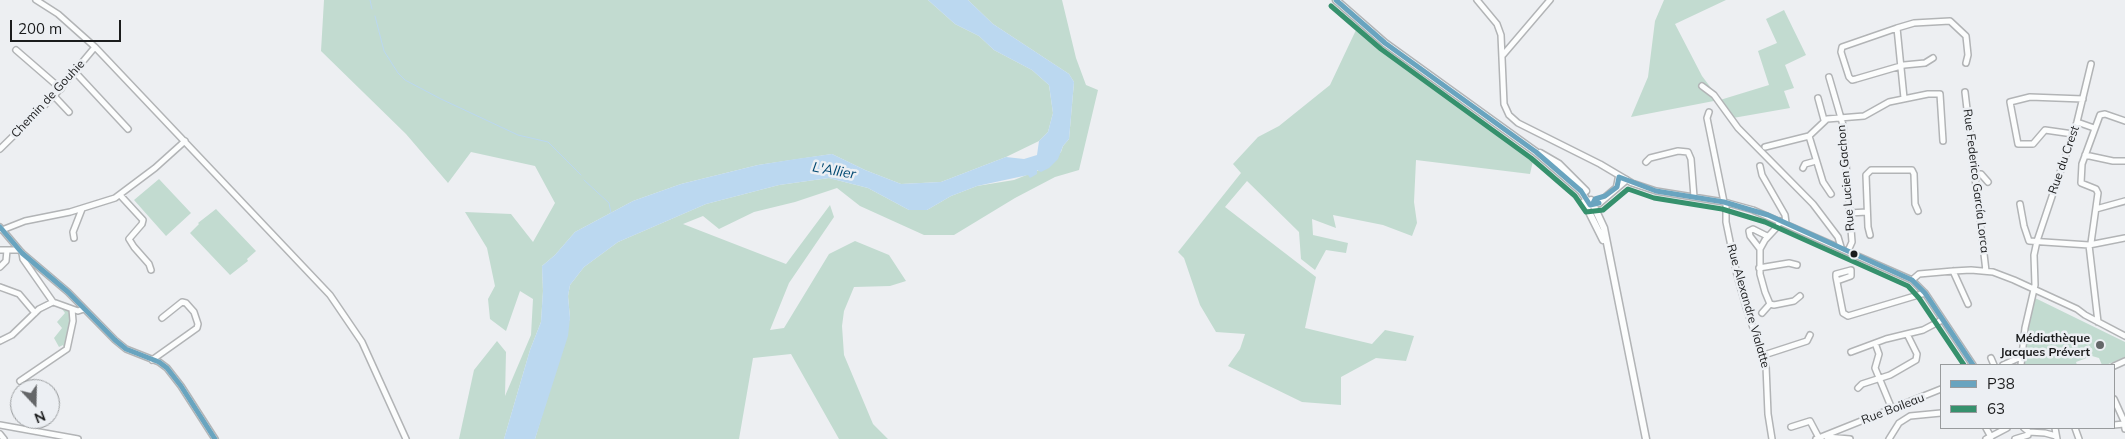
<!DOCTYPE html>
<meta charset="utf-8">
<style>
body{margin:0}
#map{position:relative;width:2125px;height:439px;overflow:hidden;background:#edeff2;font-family:Mulish,sans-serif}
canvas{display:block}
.legend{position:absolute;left:1940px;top:364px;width:175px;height:65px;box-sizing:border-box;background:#eceff3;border:1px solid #989b9d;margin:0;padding:6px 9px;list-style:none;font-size:15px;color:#1b1c1d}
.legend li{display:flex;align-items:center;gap:10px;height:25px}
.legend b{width:25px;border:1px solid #989b9d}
.north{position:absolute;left:10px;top:379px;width:50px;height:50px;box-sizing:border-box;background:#eceff3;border:1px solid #989b9d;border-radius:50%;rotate:159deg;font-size:14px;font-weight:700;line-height:20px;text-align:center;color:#1b1c1d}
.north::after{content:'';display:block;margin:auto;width:18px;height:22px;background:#646668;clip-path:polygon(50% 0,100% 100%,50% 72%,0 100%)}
.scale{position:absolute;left:10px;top:20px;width:111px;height:22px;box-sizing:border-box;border:2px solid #1b1c1d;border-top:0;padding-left:6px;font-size:15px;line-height:18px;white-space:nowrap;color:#1b1c1d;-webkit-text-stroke:4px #eceff3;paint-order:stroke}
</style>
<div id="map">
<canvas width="2125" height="439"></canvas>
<ul class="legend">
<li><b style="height:6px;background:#69a4bf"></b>P38</li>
<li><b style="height:6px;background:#36916d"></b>63</li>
</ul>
<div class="north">N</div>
<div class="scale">200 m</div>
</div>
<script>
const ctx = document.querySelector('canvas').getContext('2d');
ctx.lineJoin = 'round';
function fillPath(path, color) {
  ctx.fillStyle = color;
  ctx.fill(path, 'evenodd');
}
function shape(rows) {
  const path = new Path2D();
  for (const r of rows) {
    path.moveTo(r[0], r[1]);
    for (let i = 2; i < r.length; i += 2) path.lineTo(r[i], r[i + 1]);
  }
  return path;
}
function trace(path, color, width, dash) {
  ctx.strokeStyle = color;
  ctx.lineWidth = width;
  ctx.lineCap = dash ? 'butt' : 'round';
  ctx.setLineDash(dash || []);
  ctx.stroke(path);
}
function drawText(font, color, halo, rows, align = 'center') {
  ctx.font = font + ' Mulish,sans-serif';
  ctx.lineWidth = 5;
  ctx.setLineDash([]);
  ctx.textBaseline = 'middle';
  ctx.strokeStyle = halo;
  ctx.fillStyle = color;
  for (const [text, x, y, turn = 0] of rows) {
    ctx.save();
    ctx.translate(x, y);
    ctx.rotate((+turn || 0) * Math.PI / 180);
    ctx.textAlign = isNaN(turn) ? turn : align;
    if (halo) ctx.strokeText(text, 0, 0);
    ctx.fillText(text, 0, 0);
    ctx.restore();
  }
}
fillPath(shape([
 [324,0,928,0,955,24,979,36,994,50,1032,70,1049,85,1053,113,1048,132,1039,141,1006,157,941,182,901,184,865,170,832,154,758,165,681,184,633,201,575,232,555,255,542,266,543,291,541,322,530,350,504,439,459,439,474,370,497,341,506,352,505,396,531,335,533,299,520,291,506,331,490,319,488,299,495,286,487,248,465,212,511,214,533,242,555,203,535,166,471,152,448,183,406,134,321,51],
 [968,0,1062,0,1076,58,1086,85,1098,90,1079,170,1055,177,1015,198,954,235,924,235,860,206,837,188,795,202,754,212,719,229,703,216,683,224,786,264,830,205,834,217,789,283,770,330,784,328,829,254,855,241,889,255,906,281,890,286,854,287,844,311,842,326,844,355,873,424,888,439,839,439,791,354,753,358,739,439,535,439,570,318,568,296,570,285,584,267,618,242,706,204,779,185,829,178,868,188,909,210,927,210,951,196,977,186,1014,180,1039,170,1061,152,1063,146,1069,139,1074,82,1069,74,993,24],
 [1664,0,1726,0,1675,24,1702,76,1720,100,1769,85,1758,51,1777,43,1766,19,1784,10,1806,55,1785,65,1794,88,1784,91,1790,108,1733,118,1719,100,1631,117,1648,77,1655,21],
 [1356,30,1533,158,1533,161,1530,174,1416,160,1414,202,1417,223,1412,236,1383,225,1333,215,1336,228,1312,219,1313,235,1348,243,1346,253,1326,250,1315,270,1301,259,1299,232,1247,181,1225,207,1316,277,1305,328,1372,344,1385,330,1414,336,1406,361,1376,358,1341,377,1341,405,1302,402,1228,366,1240,349,1245,334,1216,332,1200,305,1184,258,1178,252,1241,173,1233,164,1258,137,1279,126,1330,85],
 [159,179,191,213,166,236,134,200],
 [216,209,256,251,247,259,248,261,230,275,190,233,199,224,198,223],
 [2033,297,2125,342,2125,357,2106,365,2102,365,2099,358,2092,356,2076,362,2077,365,2025,365,2022,356],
 [62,309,69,311,72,318,64,349,63,345,59,347,54,338,62,328,57,322,65,313]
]), '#c2dbd0');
fillPath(shape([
 [928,0,968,0,993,24,1069,74,1074,82,1069,139,1063,146,1058,159,1049,168,1041,172,1037,170,1037,174,1030,178,1028,175,977,186,951,196,927,210,909,210,868,188,829,178,779,185,706,204,618,242,584,267,570,285,568,296,570,318,568,336,535,439,504,439,530,350,541,322,543,291,542,266,555,255,575,232,633,201,681,184,758,165,796,159,832,154,865,170,901,184,941,182,1006,157,1024,159,1037,155,1039,141,1048,132,1053,113,1049,85,1032,70,994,50,979,36,955,24]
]), '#bbd8f0');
trace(shape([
 [370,0,372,9],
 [375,16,384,51,398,73,405,80,441,99,518,135,548,142,581,175],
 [584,180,609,203,611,213]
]), '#bbd8f0', 1);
const minor = shape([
 [36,0,58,14,95,47,330,295,362,342,406,439],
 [1477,0,1497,24,1501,35,1504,104,1509,115,1518,123,1600,164,1632,183,1656,191,1724,202,1753,210,1912,280,1925,293,1973,365],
 [1897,28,1842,47,1841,52,1849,77,1852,80,1856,79,1904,65,1925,63,1933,58],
 [16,50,61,89],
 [1503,55,1550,0],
 [75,72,128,129],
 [1829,77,1843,125,1852,242,1848,251],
 [1702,86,1714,95,1738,128,1813,204,1838,237,1841,247],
 [1965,92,1986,271],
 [54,96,69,112],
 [1818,98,1824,120],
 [1904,98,1897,28,1914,23,1950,21,1966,36,1968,55,1966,63],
 [1709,112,1707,118,1724,202],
 [2077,122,2094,128],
 [2073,134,2045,130,2033,144,2018,144,2010,102,2030,97,2083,99],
 [1809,136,1823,182,1831,194],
 [1765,147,1809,136,1827,119,1864,116,1889,102,1928,94,1940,94,1943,141],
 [0,149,54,96,95,47],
 [2085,155,2113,161,2125,161],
 [1646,162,1650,158,1678,151,1688,152,1691,159,1694,197],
 [1760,166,1762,175,1785,215,1786,223],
 [1803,168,1805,164,1816,161],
 [1975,174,1981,174,1988,182],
 [120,195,143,220,142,224,129,239,134,247,149,264,151,270],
 [1726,203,1726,222,1737,275,1746,307,1766,366,1768,414,1772,439],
 [2020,204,2024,226,2029,241,2089,245,2125,238],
 [2096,209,2125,201],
 [1849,213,1867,212],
 [1780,221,1777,227,1765,240,1760,249,1760,274,1765,292,1770,304,1774,305,1794,301,1800,296],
 [0,227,22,253,68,292,115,340,126,349,159,362,167,368,181,386,215,439],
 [2,230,25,221,70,212,115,198,155,168,185,141],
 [1870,235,1868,227,1866,175,1871,170,1912,170,1914,174,1915,204,1918,211],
 [74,238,73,232,82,209],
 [2091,243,2098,193,2096,189,2081,183,2082,164,2100,115,2105,114,2125,121],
 [2089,245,2098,322],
 [1760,249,1750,236,1749,231,1753,229,1767,236],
 [0,250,19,250],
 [22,253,23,259,53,302],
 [0,267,6,261,7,250],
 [1759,268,1789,263,1797,265],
 [1953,271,1968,304],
 [1912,280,1919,274,1953,271,1971,270,1993,272,2014,280,2077,309,2085,315,2125,336],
 [1837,281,1851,276,1851,270,1836,274,1836,277,1843,313,1848,316,1925,293],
 [0,287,19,294,35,313],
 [1762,313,1770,304],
 [0,341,12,335,39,309,53,302,78,311,84,309],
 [1875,343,1879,354,1875,368,1892,409],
 [1851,352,1886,339,1923,330,1942,320],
 [1764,355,1807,341,1810,335],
 [1991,358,1994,365],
 [152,360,197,328,198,324,194,312,186,303,182,302,162,318],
 [2003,365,2021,357],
 [2021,365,2025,328,2035,285,2034,255,2037,241,2077,122,2091,64],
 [2114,366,2125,361],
 [20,381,67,349,73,321,72,309],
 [1858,388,1862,384,1890,375,1916,360,1917,354,1907,334],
 [2114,399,2124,421,2125,429],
 [0,425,78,439],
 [2114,425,2124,424],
 [1791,427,1810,421,1819,438],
 [1986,428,1991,437],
 [2024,428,2029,432,2045,433,2056,436],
 [2055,428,2057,439],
 [2075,428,2079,439],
 [0,434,4,439],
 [1827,437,1850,439],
 [1816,439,1941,389],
 [1889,439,1899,423,1910,416,1941,413],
 [1986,439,2007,428],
 [2015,439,2028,435]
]);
const major = shape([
 [1336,0,1385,43,1536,152,1581,191,1590,205],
 [1540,153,1559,164,1586,191],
 [1617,187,1619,177],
 [1591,200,1604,228,1646,439],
 [1584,202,1603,240],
 [1591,204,1599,203,1626,180]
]);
trace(minor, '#b2b4b6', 8);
trace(major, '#b2b4b6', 9);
trace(minor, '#fcfdfd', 5);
trace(major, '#fcfdfd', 6);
trace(shape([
 [1336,0,1385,43,1536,152,1581,191,1590,205,1599,203],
 [1593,203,1595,199,1605,196,1617,187,1619,177,1656,191,1724,202,1768,215,1912,280,1925,293,1973,365],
 [0,227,22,253,68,292,115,340,126,349,159,362,167,368,181,386,215,439]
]), '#69a4bf', 5);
trace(shape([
 [1331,6,1381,49,1531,158,1575,196,1586,212,1603,210,1628,189,1654,198,1722,209,1765,222,1908,286,1919,298,1964,365]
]), '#36916d', 5);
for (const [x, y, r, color] of [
 [1854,254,4.5,"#1b1c1d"],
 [2100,345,5,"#646668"]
]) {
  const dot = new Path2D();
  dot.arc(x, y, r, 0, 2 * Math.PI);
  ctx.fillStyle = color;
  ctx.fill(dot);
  trace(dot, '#eceff3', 2);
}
drawText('12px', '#1b1c1d', '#eceff3', [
 ["Chemin de Gouhie",48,99,-47],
 ["Rue du Crest",2064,160,-71],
 ["Rue Lucien Gachon",1846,178,-95],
 ["Rue Federico García Lorca",1976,181,83],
 ["Rue Alexandre Vialatte",1748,306,74],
 ["Rue Boileau",1893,409,-21]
]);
drawText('bold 12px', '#1b1c1d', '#eceff3', [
 ["Médiathèque",2090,338],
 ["Jacques Prévert",2090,352]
], 'right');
drawText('italic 14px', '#014871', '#eceff3', [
 ["L'Allier",834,171,10]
]);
</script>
